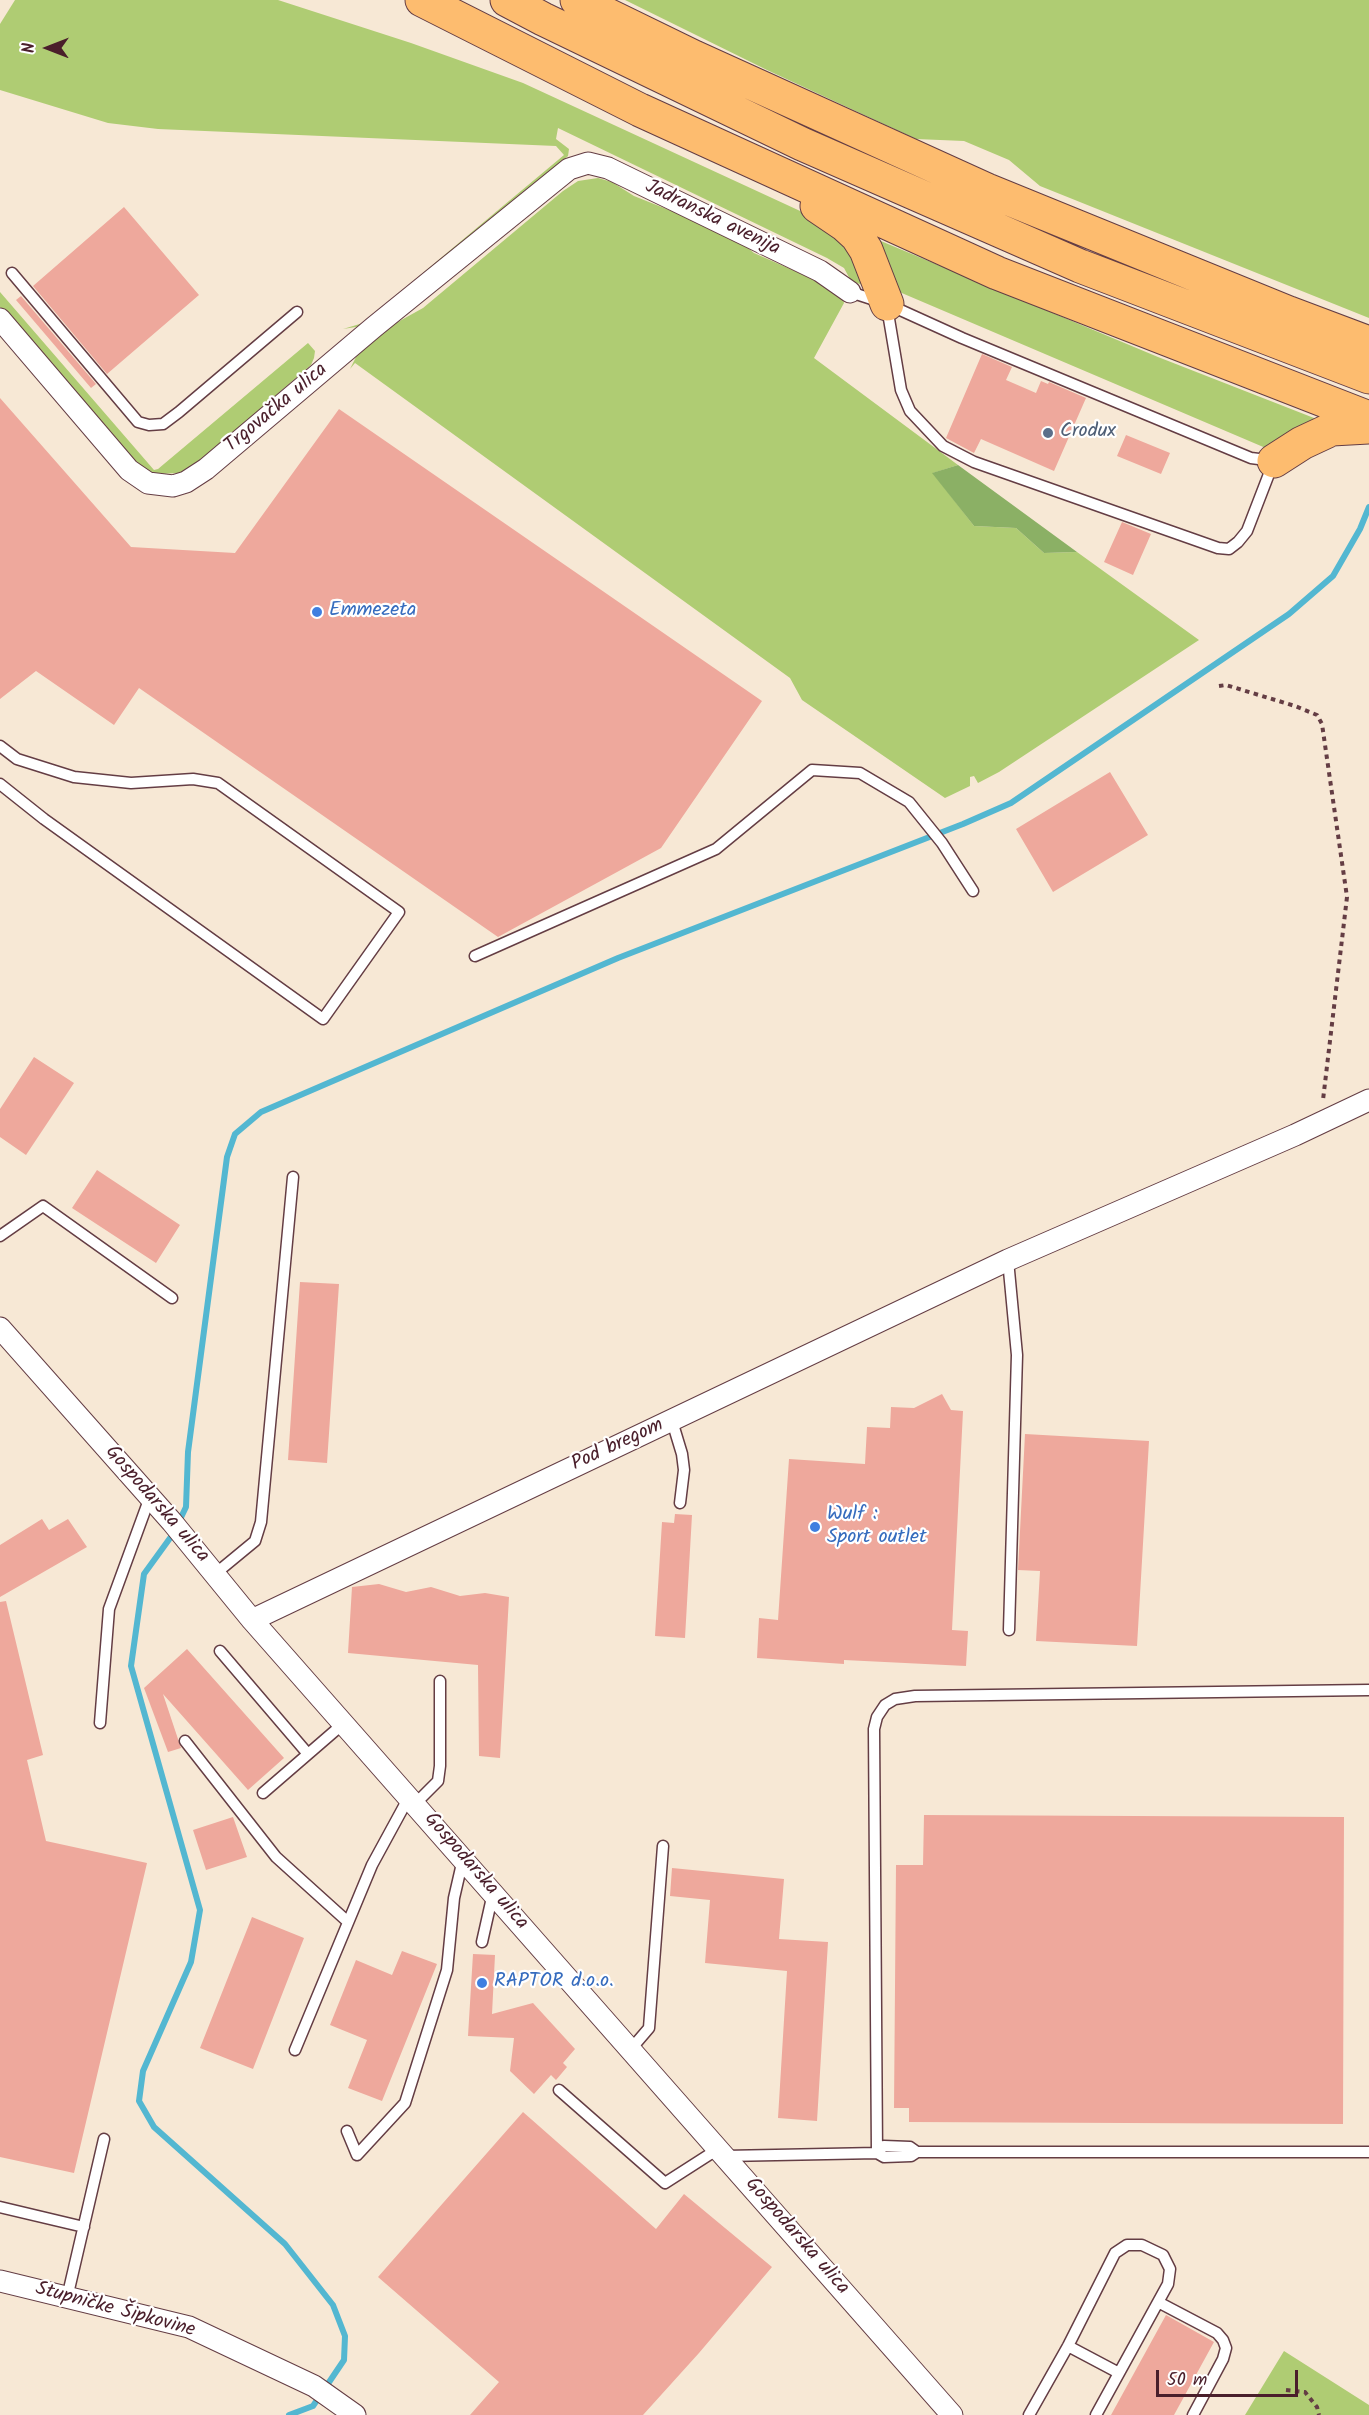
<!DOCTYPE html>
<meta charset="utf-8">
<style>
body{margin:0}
#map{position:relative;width:1369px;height:2415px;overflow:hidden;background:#f7e8d5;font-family:Kalam,sans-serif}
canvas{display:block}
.north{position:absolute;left:18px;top:18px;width:60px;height:60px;-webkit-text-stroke:4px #fff;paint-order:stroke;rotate:270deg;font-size:16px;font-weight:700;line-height:24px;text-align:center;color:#4a1f2b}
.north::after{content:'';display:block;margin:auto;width:21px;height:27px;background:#4a1f2b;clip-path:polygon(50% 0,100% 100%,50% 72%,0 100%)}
.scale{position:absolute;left:1156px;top:2370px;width:142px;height:27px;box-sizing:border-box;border:3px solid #4a1f2b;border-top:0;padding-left:8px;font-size:18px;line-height:21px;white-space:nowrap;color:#4a1f2b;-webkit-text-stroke:4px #fff;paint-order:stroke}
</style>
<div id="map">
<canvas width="1369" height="2415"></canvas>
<div class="north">N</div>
<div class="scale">50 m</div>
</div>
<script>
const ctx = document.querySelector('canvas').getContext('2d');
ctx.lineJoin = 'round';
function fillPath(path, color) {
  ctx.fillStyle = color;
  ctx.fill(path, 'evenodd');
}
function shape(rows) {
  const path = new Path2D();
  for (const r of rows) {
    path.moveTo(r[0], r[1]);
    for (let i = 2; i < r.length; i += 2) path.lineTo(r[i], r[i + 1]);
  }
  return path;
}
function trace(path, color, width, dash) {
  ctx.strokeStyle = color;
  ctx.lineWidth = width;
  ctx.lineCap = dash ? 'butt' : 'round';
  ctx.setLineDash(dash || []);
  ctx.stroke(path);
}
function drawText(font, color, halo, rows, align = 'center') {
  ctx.font = font + ' Kalam,sans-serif';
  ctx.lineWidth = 4.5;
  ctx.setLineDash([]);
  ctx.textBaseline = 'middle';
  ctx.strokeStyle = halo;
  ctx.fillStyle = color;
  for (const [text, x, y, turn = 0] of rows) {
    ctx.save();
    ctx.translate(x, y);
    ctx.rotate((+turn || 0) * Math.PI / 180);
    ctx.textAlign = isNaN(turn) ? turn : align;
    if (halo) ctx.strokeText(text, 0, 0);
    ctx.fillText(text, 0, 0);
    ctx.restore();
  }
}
fillPath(shape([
 [15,0,278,0,411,43,523,83,811,216,848,248,866,286,851,281,844,268,827,258,558,128,556,139,569,149,568,156,432,271,362,326,343,329,363,323,564,155,556,146,158,129,108,123,0,90,0,24],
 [625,0,1369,0,1369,318,1040,186,1009,160,964,141,916,139,767,70],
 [598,178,612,182,634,196,719,230,740,241,754,253,813,279,841,294,844,303,814,358,958,465,933,473,974,526,1016,528,1044,553,1077,552,1199,640,999,772,978,783,974,776,970,777,970,786,945,798,802,700,790,678,355,363,350,369,358,353,387,328,423,308,563,191,578,181],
 [876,239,1158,357,1314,418,1315,422,1268,449,890,288],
 [0,292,154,470,158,469,308,343,315,351,314,358,311,365,206,456,189,469,179,473,157,474,148,471,127,456,0,307],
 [1284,2351,1369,2405,1369,2415,1245,2415]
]), '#afcc73');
fillPath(shape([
 [958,465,1077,552,1044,553,1016,528,974,526,932,473]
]), '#8bb065');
trace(shape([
 [289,2415,313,2406,344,2360,345,2336,333,2305,285,2244,154,2127,139,2101,143,2071,191,1962,200,1910,131,1666,144,1574,173,1534,186,1507,188,1452,227,1157,235,1134,261,1112,618,958,963,824,1011,803,1289,614,1333,576,1360,529,1369,507]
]), '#53b7d1', 6);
fillPath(shape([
 [124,207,199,295,107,374,33,286],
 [21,296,96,384,91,388,16,300],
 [982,354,1012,367,1006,380,1036,393,1041,381,1048,384,1049,382,1086,398,1054,471,981,439,974,453,946,438],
 [0,398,131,547,235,553,339,409,762,701,661,848,498,937,139,688,114,725,36,671,0,699],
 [1126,435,1170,453,1161,474,1117,456],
 [1122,522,1151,534,1133,575,1104,562],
 [1110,772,1148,835,1053,892,1016,829],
 [34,1057,74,1083,26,1155,0,1137,0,1109],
 [97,1170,180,1225,156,1263,72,1208],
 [300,1282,339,1284,327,1463,288,1460],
 [942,1394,951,1410,963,1411,952,1630,968,1631,966,1666,844,1660,844,1664,757,1658,759,1618,778,1620,789,1459,865,1464,867,1427,890,1428,891,1407,914,1408],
 [1025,1434,1149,1441,1137,1646,1036,1641,1040,1571,1018,1570],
 [675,1514,692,1515,685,1638,655,1636,662,1522,674,1523],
 [42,1519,49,1530,68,1519,87,1547,0,1597,0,1545],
 [379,1584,406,1592,431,1587,460,1596,485,1593,509,1597,500,1758,479,1756,478,1665,348,1653,352,1587],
 [6,1601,43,1755,27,1760,46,1841,147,1863,74,2173,0,2157,0,1602],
 [187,1649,284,1758,248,1790,163,1694,181,1748,168,1752,144,1688],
 [924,1815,1344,1817,1343,2124,909,2122,909,2108,894,2108,896,1865,923,1865],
 [233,1817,247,1857,206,1870,193,1830],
 [672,1868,784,1879,779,1939,828,1942,817,2121,778,2118,787,1971,705,1963,710,1900,670,1896],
 [252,1917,304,1938,253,2069,200,2048],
 [402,1951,437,1964,382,2101,348,2088,367,2040,330,2025,356,1960,392,1975],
 [473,1954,495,1955,492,2014,533,2003,575,2049,563,2063,567,2067,556,2080,551,2075,534,2094,510,2071,514,2038,468,2036],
 [523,2112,656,2229,684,2194,772,2267,699,2353,643,2415,470,2415,499,2382,378,2277],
 [1166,2315,1214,2342,1174,2415,1111,2415]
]), '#eea89c');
const service = shape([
 [12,273,138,422,149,425,163,424,179,412,297,312],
 [850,292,887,304,962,338,1251,458,1274,461,1247,531,1238,542,1229,549,1218,548,974,462,943,446,910,411,901,390,887,307],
 [0,746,17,759,74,777,131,783,193,779,218,783,399,912,323,1019,44,819,0,784],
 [475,956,716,849,812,770,860,773,909,802,942,843,973,891],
 [0,1236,43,1206,172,1298],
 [1008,1260,1017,1355,1009,1630],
 [672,1421,682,1454,684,1470,680,1503],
 [215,1574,255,1541,261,1522,293,1177],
 [220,1651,308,1754],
 [100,1723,109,1609,150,1497],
 [185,1741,276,1857,348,1922],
 [263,1793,344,1723],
 [415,1804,438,1781,440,1766,440,1681],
 [482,1942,493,1893],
 [631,2049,649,2028,663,1846],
 [295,2050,372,1865,409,1797],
 [559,2090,665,2183,718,2149],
 [347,2131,357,2155,405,2103,447,1970,454,1898,463,1859],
 [877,2153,874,1729,877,1717,885,1705,895,1699,915,1696,1369,1690],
 [877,2153,884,2146,910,2147,917,2152],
 [725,2156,877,2153,884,2157,911,2156,917,2152,1369,2152],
 [0,2207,84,2227],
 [67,2298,104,2139],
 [1158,2302,1217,2333,1223,2340,1226,2348,1223,2359,1193,2415],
 [1068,2346,1119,2373],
 [1029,2415,1068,2346,1115,2253,1127,2245,1142,2245,1163,2255,1170,2269,1168,2284,1096,2415]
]);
const minor = shape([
 [0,319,129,470,148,483,173,486,186,482,206,469,374,327,569,169,588,163,608,168,820,271,850,292],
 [0,1328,172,1522,252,1620,952,2415],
 [252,1620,1008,1260,1295,1135,1369,1100],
 [0,2281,189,2327,314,2386,355,2415]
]);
const motorway = shape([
 [422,0,640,110,997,273,1369,418],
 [507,0,543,19,802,144,1080,266,1369,377],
 [577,0,694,57,987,190,1289,313,1369,343],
 [817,206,845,225,857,236,866,250,887,304],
 [1274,461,1302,443,1332,429,1369,427]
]);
trace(service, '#643d44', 13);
trace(minor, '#643d44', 23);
trace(motorway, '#643d44', 35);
trace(shape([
 [1219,686,1226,685,1295,706,1317,715,1322,724,1347,897,1323,1100],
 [1286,2390,1305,2392,1317,2407,1319,2415]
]), '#643d44', 4, [4.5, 4.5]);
trace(service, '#fff', 10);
trace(minor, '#fff', 21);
trace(motorway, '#fdbc6f', 33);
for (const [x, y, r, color] of [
 [1048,433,6,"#5c6f8a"],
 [317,612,6,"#3f7fe0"],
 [815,1527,6,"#3f7fe0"],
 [482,1983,6,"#3f7fe0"]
]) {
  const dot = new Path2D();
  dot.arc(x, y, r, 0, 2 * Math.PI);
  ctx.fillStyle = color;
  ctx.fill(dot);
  trace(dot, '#fff', 2);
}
drawText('20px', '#4a1f2b', '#fff', [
 ["Jadranska avenija",712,219,26],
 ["Trgovačka ulica",277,409,-40],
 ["Pod bregom",618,1446,-25],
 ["Gospodarska ulica",156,1505,49],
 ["Gospodarska ulica",475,1872,49],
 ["Gospodarska ulica",796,2237,49],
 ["Stupničke Šipkovine",115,2311,15]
]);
drawText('20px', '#4e5e75', '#fff', [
 ["Crodux",1060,433]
], 'left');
drawText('20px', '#366cbe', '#fff', [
 ["Emmezeta",329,612],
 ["Wulf :",827,1516],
 ["Sport outlet",827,1539],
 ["RAPTOR d.o.o.",494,1983]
], 'left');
</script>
